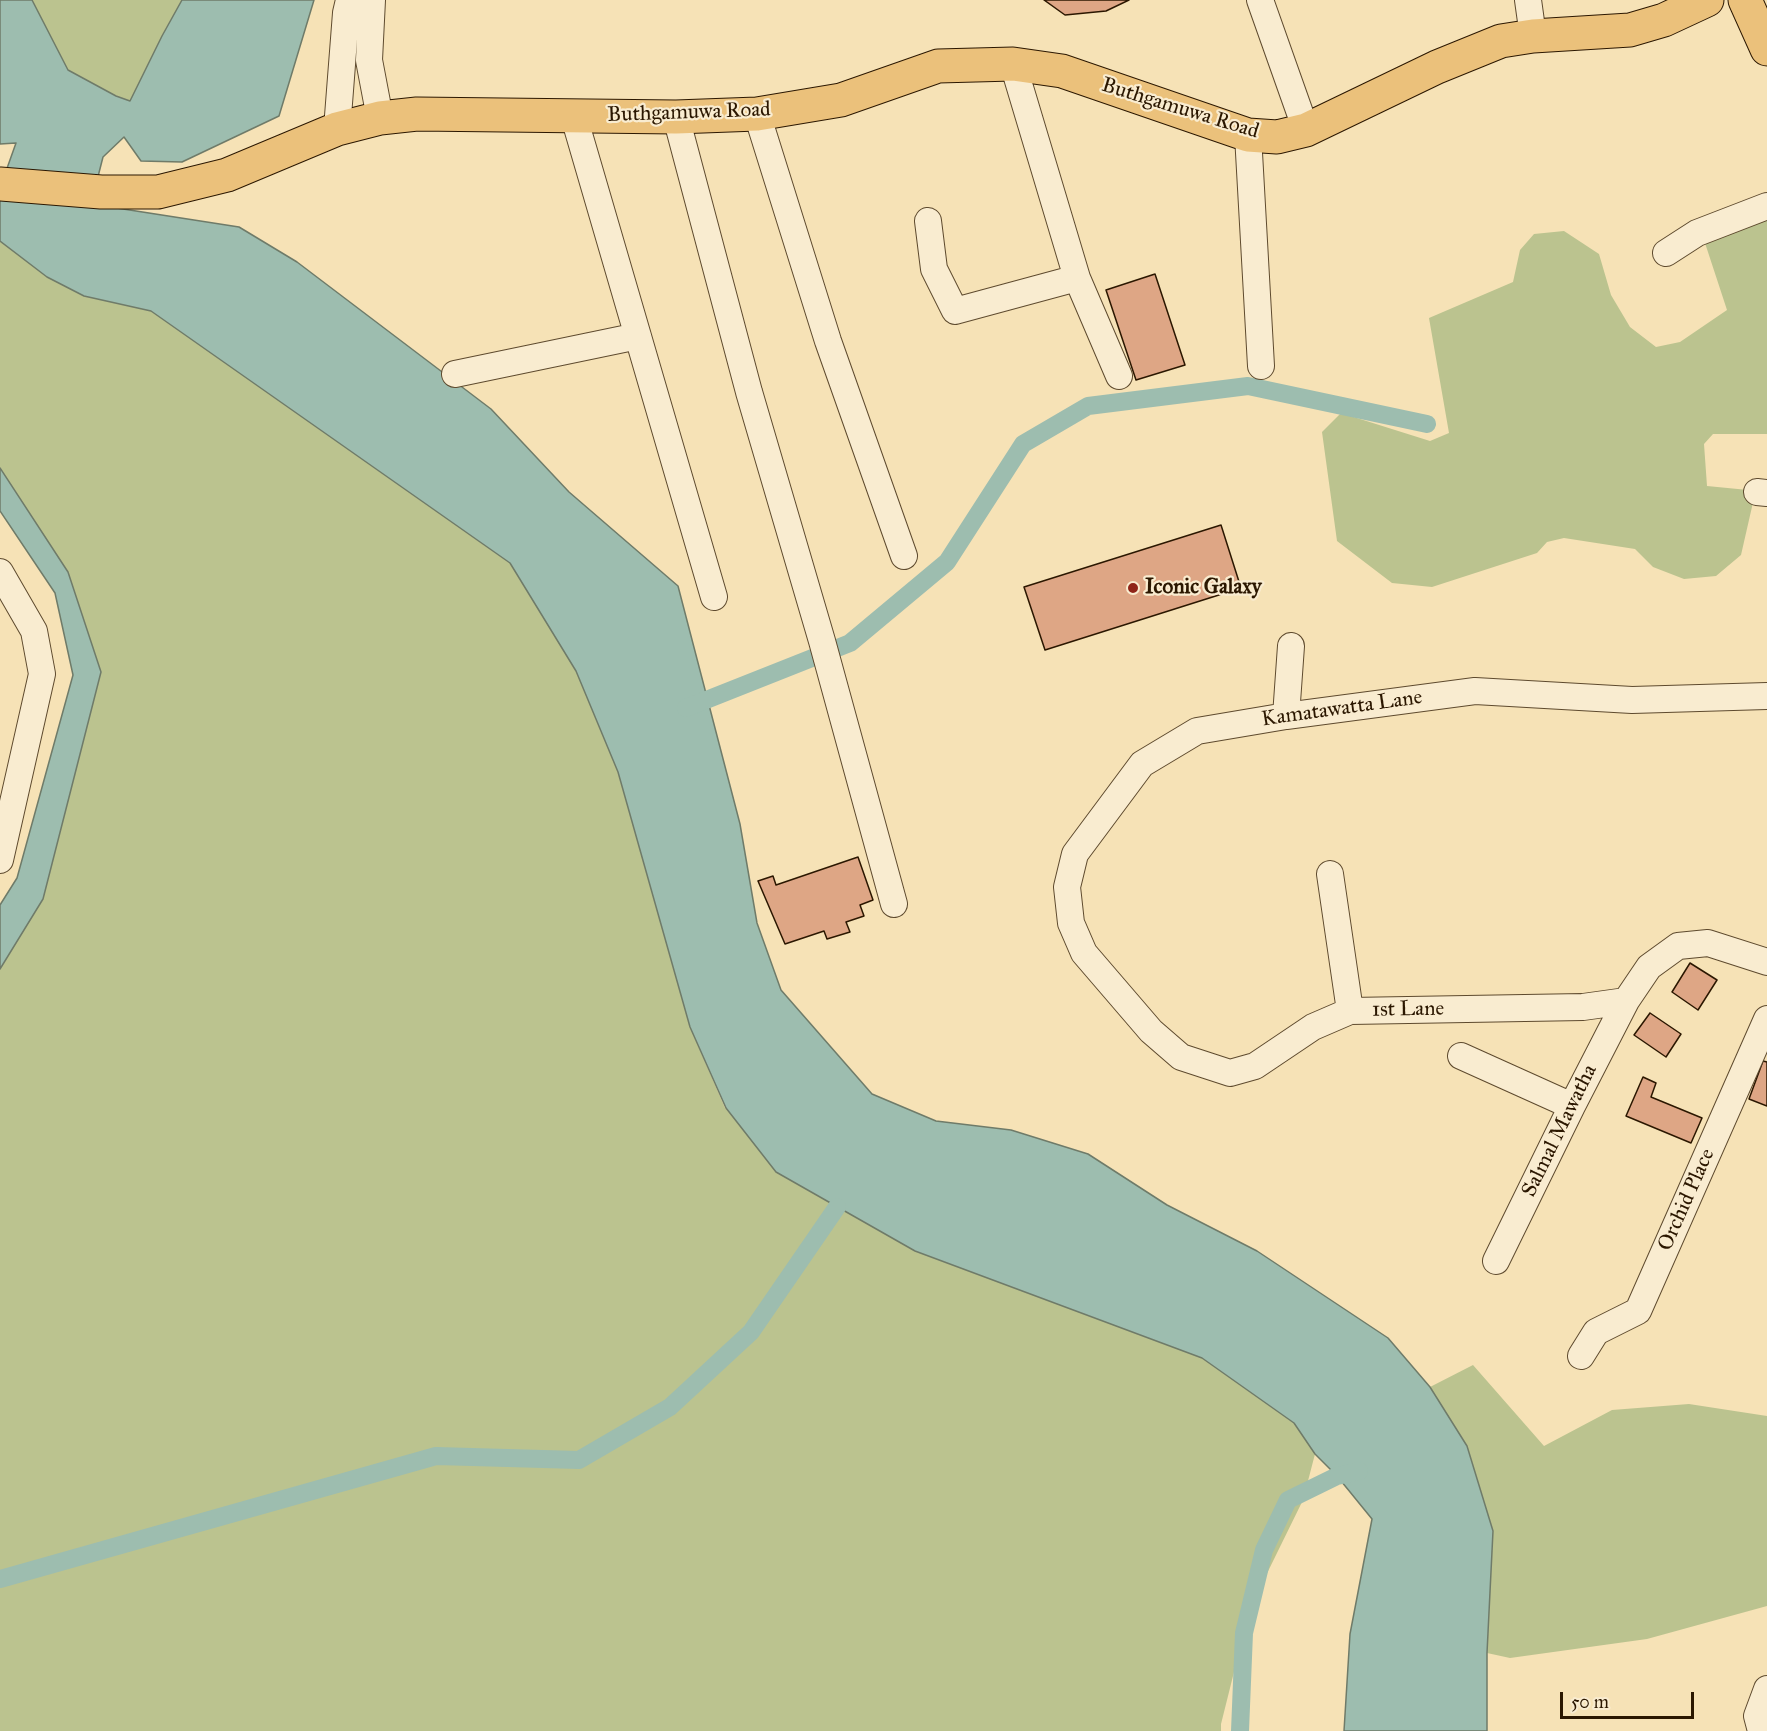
<!DOCTYPE html>
<style>
body{margin:0}
#map{position:relative;width:1767px;height:1731px;overflow:hidden;background:#f6e2b6;font-family:"IM FELL Great Primer",serif}
canvas{display:block}
.scale{position:absolute;left:1560px;top:1692px;width:134px;height:27px;box-sizing:border-box;border:3px solid #2b1700;border-top:0;padding-left:8px;font-size:18px;line-height:21px;white-space:nowrap;color:#2b1700;-webkit-text-stroke:4px #f9ecd0;paint-order:stroke}
</style>
<div id="map">
<canvas width="1767" height="1731"></canvas>
<div class="scale">50 m</div>
</div>
<script>
const ctx = document.querySelector('canvas').getContext('2d');
ctx.lineJoin = 'round';
function fillPath(path, color) {
  ctx.fillStyle = color;
  ctx.fill(path, 'evenodd');
}
function shape(rows) {
  const path = new Path2D();
  for (const r of rows) {
    path.moveTo(r[0], r[1]);
    for (let i = 2; i < r.length; i += 2) path.lineTo(r[i], r[i + 1]);
  }
  return path;
}
function trace(path, color, width, dash) {
  ctx.strokeStyle = color;
  ctx.lineWidth = width;
  ctx.lineCap = dash ? 'butt' : 'round';
  ctx.setLineDash(dash || []);
  ctx.stroke(path);
}
function drawText(font, color, halo, rows, align = 'center') {
  ctx.font = font + ' "IM FELL Great Primer",serif';
  ctx.lineWidth = 4.5;
  ctx.setLineDash([]);
  ctx.textBaseline = 'middle';
  ctx.strokeStyle = halo;
  ctx.fillStyle = color;
  for (const [text, x, y, turn = 0] of rows) {
    ctx.save();
    ctx.translate(x, y);
    ctx.rotate((+turn || 0) * Math.PI / 180);
    ctx.textAlign = isNaN(turn) ? turn : align;
    if (halo) ctx.strokeText(text, 0, 0);
    ctx.fillText(text, 0, 0);
    ctx.restore();
  }
}
fillPath(shape([
 [32,0,182,0,162,36,130,101,116,96,68,70],
 [1767,215,1767,434,1713,434,1704,444,1707,486,1748,490,1754,498,1741,555,1716,576,1684,579,1653,567,1635,549,1564,538,1547,542,1537,553,1432,587,1392,583,1337,541,1322,432,1341,413,1430,441,1449,433,1429,318,1513,282,1520,250,1534,234,1564,231,1599,254,1611,295,1630,327,1656,347,1680,342,1727,310,1705,243],
 [0,241,47,277,84,296,151,311,510,563,576,671,618,772,690,1027,725,1108,915,1251,1202,1358,1294,1423,1315,1454,1303,1500,1250,1608,1221,1724,1221,1731,0,1731,0,969,43,899,101,672,68,572,0,468],
 [1473,1365,1544,1446,1612,1410,1689,1404,1767,1416,1767,1606,1647,1639,1510,1658,1487,1653,1493,1531,1467,1446,1430,1387]
]), '#bbc38f');
const water = shape([
 [0,0,32,0,68,70,116,96,130,101,162,36,182,0,314,0,279,116,182,162,141,161,124,137,103,157,91,204,239,227,297,262,491,409,569,492,678,586,740,824,757,923,781,990,872,1094,936,1121,1011,1130,1088,1154,1167,1205,1257,1251,1388,1338,1430,1387,1467,1446,1493,1531,1487,1653,1487,1731,1344,1731,1350,1634,1372,1519,1337,1476,1315,1454,1294,1423,1202,1358,915,1251,776,1172,726,1108,690,1027,618,772,576,671,510,563,151,311,84,296,47,277,0,241,0,188,16,143,0,144,0,0],
 [0,468,68,572,101,672,43,899,0,969,0,905,17,878,73,675,55,593,0,511,0,468]
]);
fillPath(water, '#9dbdaf');
trace(water, '#6f7b69', 1.5);
trace(shape([
 [686,708,850,643,947,562,1023,444,1088,406,1248,386,1427,424],
 [0,1579,436,1456,579,1460,670,1407,751,1332,837,1207],
 [1240,1731,1244,1633,1264,1550,1288,1500,1337,1476,1359,1471]
]), '#9dbdaf', 18);
const building = shape([
 [1044,0,1129,0,1106,11,1065,15,1044,0],
 [1155,274,1185,365,1136,380,1106,290,1155,274],
 [1221,525,1241,588,1045,650,1024,587,1221,525],
 [858,857,873,900,860,905,864,916,846,922,850,932,827,939,824,931,785,944,758,881,773,876,776,885,858,857],
 [1690,963,1717,980,1698,1010,1672,992,1690,963],
 [1650,1013,1681,1034,1666,1057,1634,1035,1650,1013],
 [1763,1061,1767,1062,1767,1106,1749,1099,1763,1061],
 [1643,1077,1656,1083,1651,1097,1702,1118,1691,1143,1626,1116,1643,1077]
]);
fillPath(building, '#dea685');
trace(building, '#2b1700', 1.5);
const minor = shape([
 [372,0,369,60,380,118],
 [1260,0,1306,130],
 [1528,0,1533,36],
 [1013,64,1077,278,1119,376],
 [757,114,828,341,904,556],
 [574,117,714,597],
 [676,117,749,392,822,641,894,904],
 [337,129,346,13,349,0],
 [1248,135,1261,366],
 [928,221,934,269,955,311,1077,278],
 [1666,253,1697,233,1767,206],
 [455,374,638,336],
 [1757,492,1767,493],
 [0,572,34,631,42,674,0,860],
 [1767,696,1632,700,1475,691,1286,716,1197,731,1142,764,1075,854,1067,887,1071,923,1084,953,1151,1031,1181,1057,1230,1073,1255,1066,1313,1027,1350,1011,1583,1007,1626,1001,1649,967,1678,946,1708,943,1767,962],
 [1286,716,1291,646],
 [1330,874,1350,1011],
 [1461,1056,1572,1106],
 [1496,1261,1572,1106,1626,1001],
 [1581,1356,1596,1332,1638,1311,1767,1019],
 [1761,1731,1757,1716,1767,1689]
]);
const major = shape([
 [1745,0,1767,49],
 [0,184,101,192,158,192,227,175,337,129,380,118,417,114,676,117,757,114,841,100,938,66,1013,64,1062,71,1248,135,1277,137,1306,130,1437,67,1501,41,1533,36,1630,30,1664,20,1707,0]
]);
trace(minor, '#5e4a2e', 28);
trace(major, '#2b1700', 35);
trace(minor, '#f9ecd0', 26);
trace(major, '#ebc17b', 33);
for (const [x, y, r, color] of [
 [1133,588,6,"#8f2418"]
]) {
  const dot = new Path2D();
  dot.arc(x, y, r, 0, 2 * Math.PI);
  ctx.fillStyle = color;
  ctx.fill(dot);
  trace(dot, '#f9ecd0', 2);
}
drawText('21px', '#2b1700', '#f9ecd0', [
 ["Buthgamuwa Road",1180,109,17],
 ["Buthgamuwa Road",689,113,-2],
 ["Kamatawatta Lane",1342,709,-8],
 ["1st Lane",1408,1010,-1],
 ["Salmal Mawatha",1560,1131,-64],
 ["Orchid Place",1687,1200,-66]
]);
drawText('bold 21px', '#2b1700', '#f9ecd0', [
 ["Iconic Galaxy",1145,588]
], 'left');
</script>
